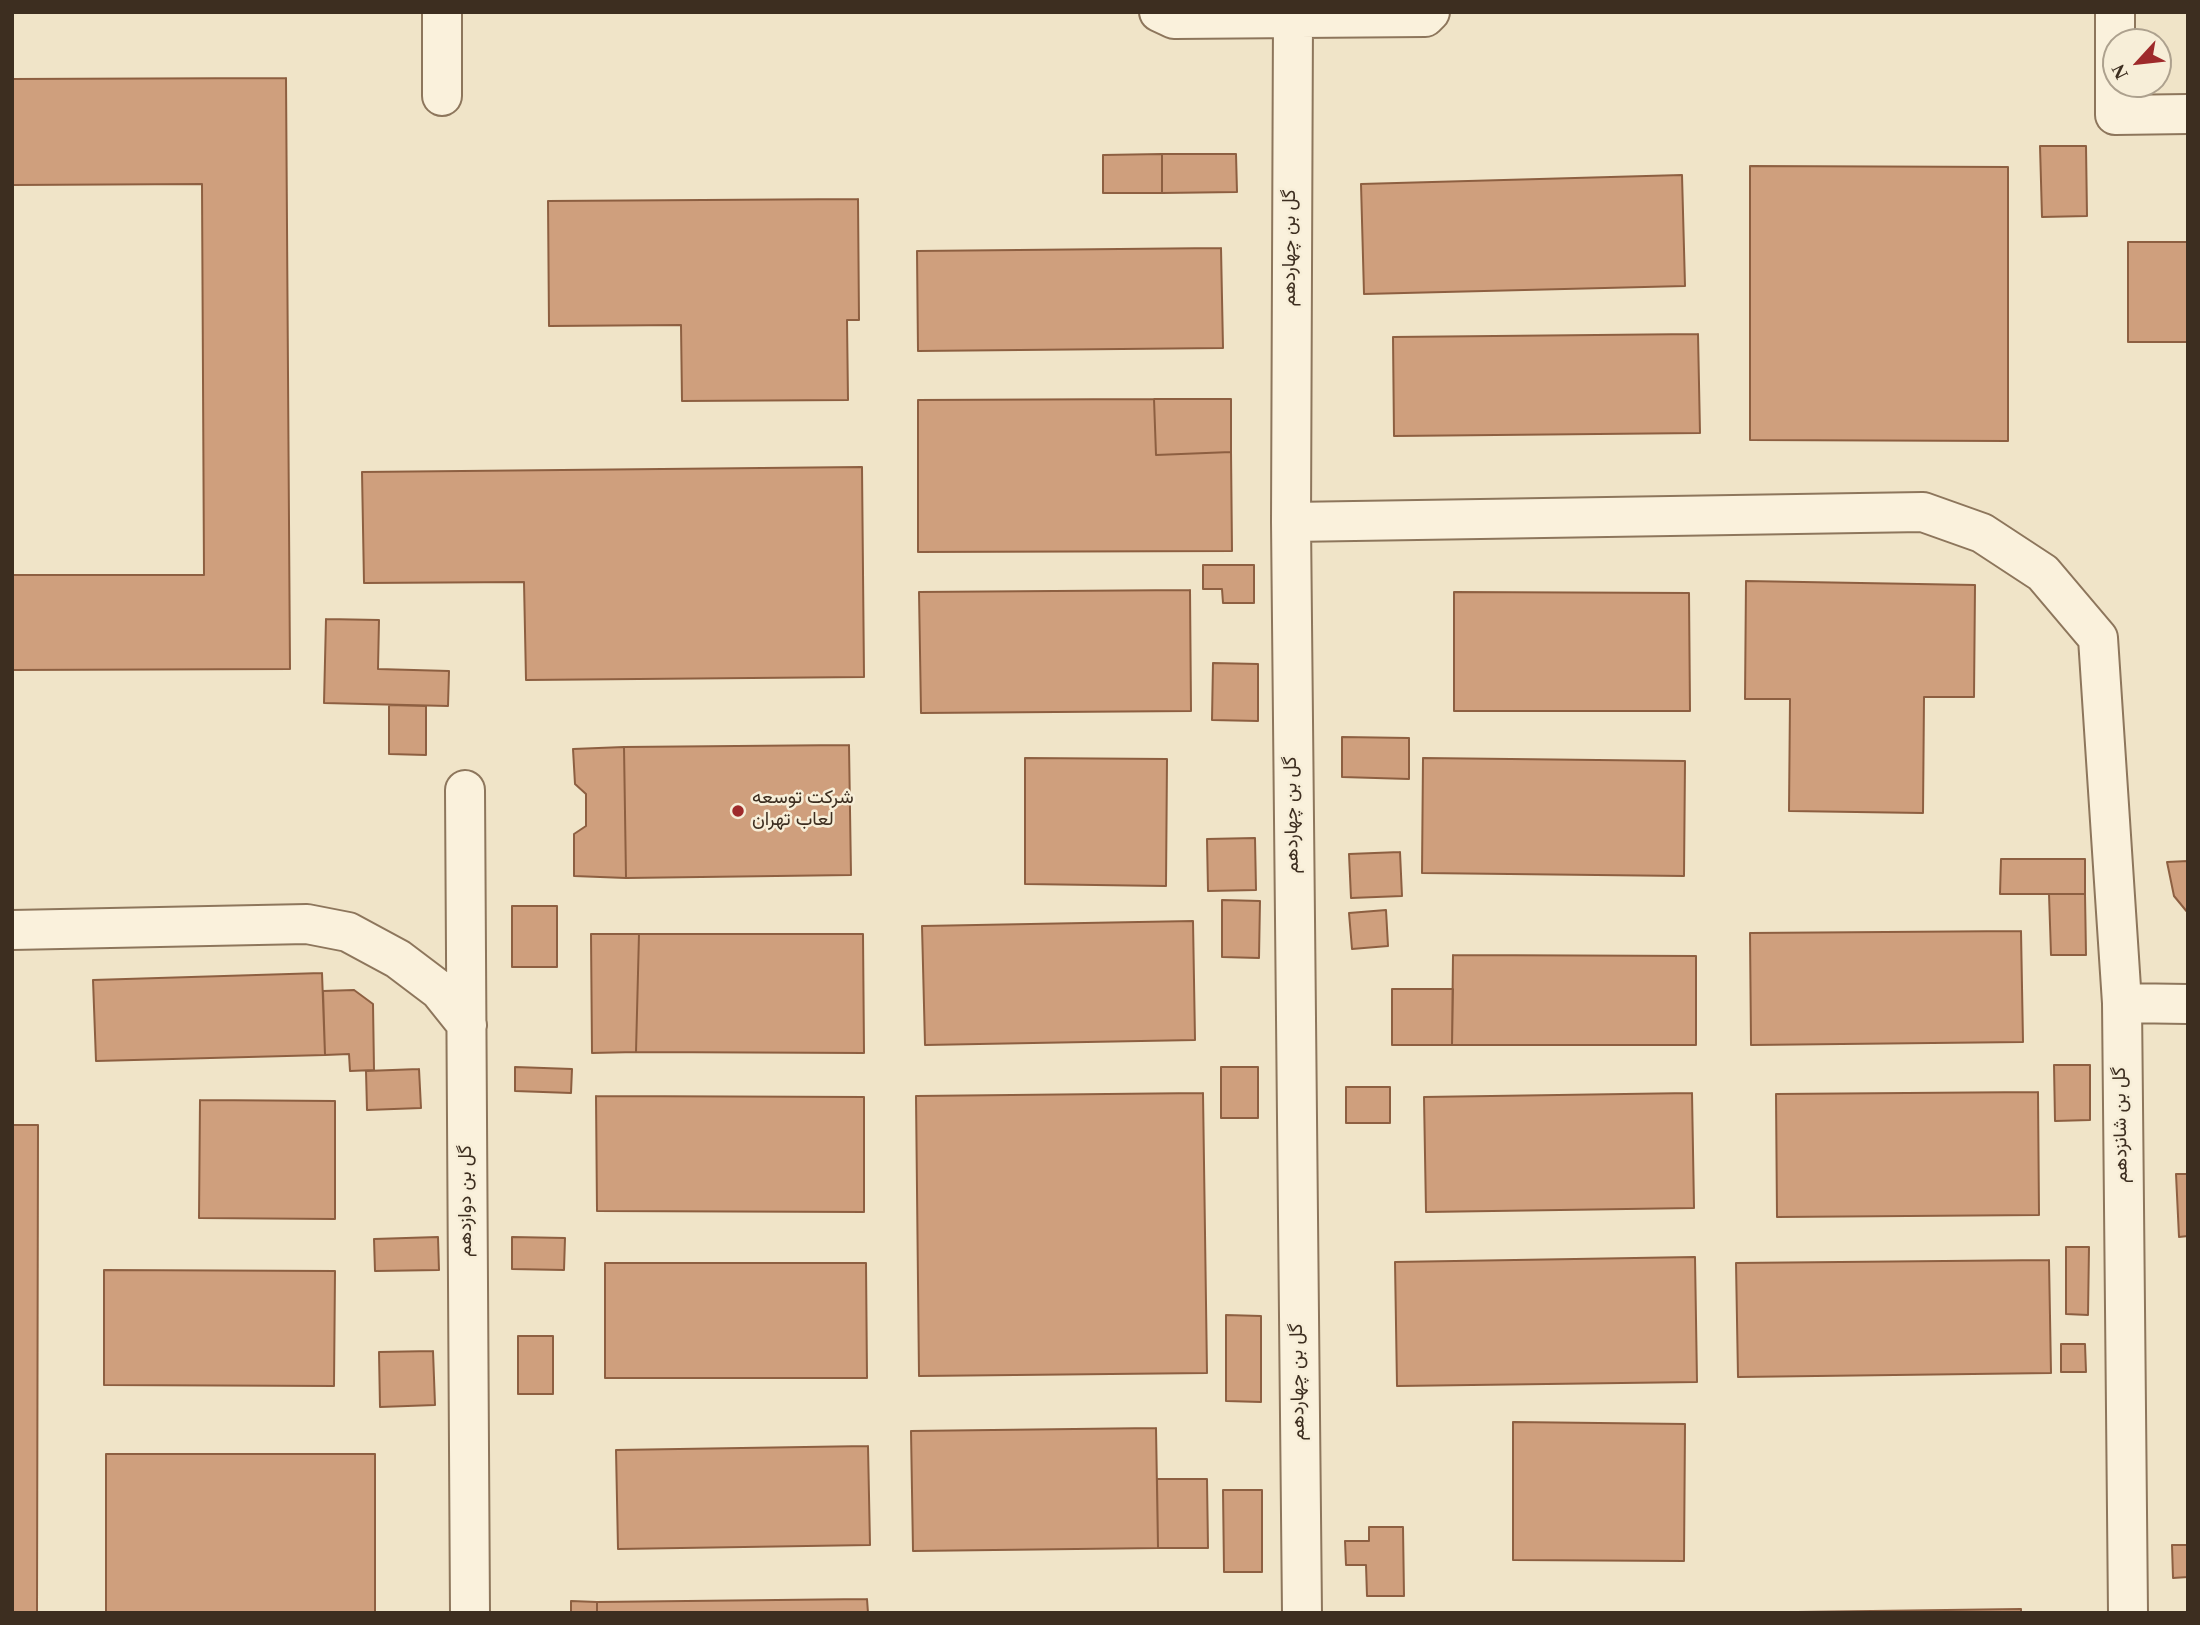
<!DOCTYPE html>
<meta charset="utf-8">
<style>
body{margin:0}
#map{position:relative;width:2200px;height:1625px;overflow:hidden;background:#f0e4c8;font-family:Georgia,serif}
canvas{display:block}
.frame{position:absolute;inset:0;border:14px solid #3d2e20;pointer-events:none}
.north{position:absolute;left:2102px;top:28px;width:70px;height:70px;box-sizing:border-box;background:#f7eed8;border:2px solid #ada18e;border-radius:50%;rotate:243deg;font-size:19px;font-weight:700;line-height:28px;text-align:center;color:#3d2e20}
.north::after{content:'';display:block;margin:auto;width:24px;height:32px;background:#9e2a2b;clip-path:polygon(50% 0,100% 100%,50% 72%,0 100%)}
</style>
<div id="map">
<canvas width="2200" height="1625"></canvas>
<div class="frame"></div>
<div class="north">N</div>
</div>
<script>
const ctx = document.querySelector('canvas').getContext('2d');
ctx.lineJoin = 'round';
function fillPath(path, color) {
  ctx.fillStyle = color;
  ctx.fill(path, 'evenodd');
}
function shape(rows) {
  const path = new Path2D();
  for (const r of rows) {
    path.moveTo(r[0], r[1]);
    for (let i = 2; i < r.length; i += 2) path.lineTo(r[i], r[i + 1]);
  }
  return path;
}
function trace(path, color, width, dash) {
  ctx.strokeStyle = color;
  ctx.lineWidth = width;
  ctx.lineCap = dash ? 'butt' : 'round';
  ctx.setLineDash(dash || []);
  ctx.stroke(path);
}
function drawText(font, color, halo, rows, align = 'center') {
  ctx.font = font + ' Georgia,Vazirmatn,serif';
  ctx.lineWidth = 5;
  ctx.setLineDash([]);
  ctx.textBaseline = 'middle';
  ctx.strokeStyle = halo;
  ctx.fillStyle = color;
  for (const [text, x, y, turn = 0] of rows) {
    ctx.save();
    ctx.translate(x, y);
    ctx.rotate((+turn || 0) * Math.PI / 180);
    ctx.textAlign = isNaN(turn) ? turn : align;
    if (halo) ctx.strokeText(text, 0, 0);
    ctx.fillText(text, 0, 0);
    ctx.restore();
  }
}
const building = shape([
 [286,78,290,669,12,670,12,575,204,575,202,184,12,185,12,79,286,78],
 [2040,146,2086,146,2087,216,2042,217,2040,146],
 [1162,154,1236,154,1237,192,1162,193,1162,154],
 [1162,154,1162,193,1103,193,1103,155,1162,154],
 [1750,166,2008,167,2008,441,1750,440,1750,166],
 [1682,175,1685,286,1364,294,1361,184,1682,175],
 [858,199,859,320,847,320,848,400,682,401,681,325,549,326,548,201,858,199],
 [2128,242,2188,242,2188,342,2128,342,2128,242],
 [1221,248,1223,348,918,351,917,251,1221,248],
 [1698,334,1700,433,1394,436,1393,337,1698,334],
 [1154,399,1231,399,1231,452,1156,455,1154,399],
 [1154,399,1156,455,1231,452,1232,551,918,552,918,400,1154,399],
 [862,467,864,677,526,680,524,582,364,583,362,472,862,467],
 [1203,565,1254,565,1254,603,1223,603,1222,589,1203,589,1203,565],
 [1746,581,1975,585,1974,697,1924,697,1923,813,1789,811,1790,699,1745,699,1746,581],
 [1190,590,1191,711,921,713,919,592,1190,590],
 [1454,592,1689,593,1690,711,1454,711,1454,592],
 [326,619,379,620,378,669,449,671,448,706,324,703,326,619],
 [1213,663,1258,664,1258,721,1212,720,1213,663],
 [389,705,426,706,426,755,389,754,389,705],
 [1342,737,1409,738,1409,779,1342,777,1342,737],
 [849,745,851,875,626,878,624,747,849,745],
 [624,747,626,878,574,876,574,834,586,826,586,794,575,784,573,749,624,747],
 [1025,758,1167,759,1166,886,1025,884,1025,758],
 [1423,758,1685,761,1684,876,1422,873,1423,758],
 [1255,838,1256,890,1208,891,1207,839,1255,838],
 [1400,852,1402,896,1351,898,1349,854,1400,852],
 [2001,859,2085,859,2085,894,2000,894,2001,859],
 [2188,861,2188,913,2174,896,2167,862,2188,861],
 [2049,894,2085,894,2086,955,2051,955,2049,894],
 [1222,900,1260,901,1259,958,1222,957,1222,900],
 [512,906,557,906,557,967,512,967,512,906],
 [1386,910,1388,946,1352,949,1349,913,1386,910],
 [1193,921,1195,1040,925,1045,922,926,1193,921],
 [2021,931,2023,1042,1751,1045,1750,933,2021,931],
 [591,934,639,934,636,1052,592,1053,591,934],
 [639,934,863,934,864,1053,636,1052,639,934],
 [1453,955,1696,956,1696,1045,1452,1045,1453,955],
 [322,973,325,1055,96,1061,93,980,322,973],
 [1392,989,1453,989,1452,1045,1392,1045,1392,989],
 [354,990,373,1004,374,1070,350,1071,349,1054,325,1055,323,991,354,990],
 [2054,1065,2090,1065,2090,1120,2055,1121,2054,1065],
 [515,1067,572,1069,571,1093,515,1091,515,1067],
 [1221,1067,1258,1067,1258,1118,1221,1118,1221,1067],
 [419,1069,421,1108,367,1110,366,1071,419,1069],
 [1346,1087,1390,1087,1390,1123,1346,1123,1346,1087],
 [2038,1092,2039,1215,1777,1217,1776,1094,2038,1092],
 [1203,1093,1207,1373,919,1376,916,1096,1203,1093],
 [1692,1093,1694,1208,1426,1212,1424,1097,1692,1093],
 [596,1096,864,1097,864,1212,597,1211,596,1096],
 [200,1100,335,1101,335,1219,199,1218,200,1100],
 [12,1125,38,1125,37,1613,12,1613,12,1125],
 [2176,1174,2188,1174,2188,1236,2179,1237,2176,1174],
 [438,1237,439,1270,375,1271,374,1239,438,1237],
 [512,1237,565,1238,564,1270,512,1269,512,1237],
 [2066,1247,2089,1247,2088,1315,2066,1314,2066,1247],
 [1695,1257,1697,1382,1397,1386,1395,1262,1695,1257],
 [2049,1260,2051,1373,1738,1377,1736,1263,2049,1260],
 [605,1263,866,1263,867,1378,605,1378,605,1263],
 [104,1270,335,1271,334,1386,104,1385,104,1270],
 [1226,1315,1261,1316,1261,1402,1226,1401,1226,1315],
 [518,1336,553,1336,553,1394,518,1394,518,1336],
 [2061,1344,2085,1344,2086,1372,2061,1372,2061,1344],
 [433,1351,435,1405,380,1407,379,1352,433,1351],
 [1513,1422,1685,1424,1684,1561,1513,1560,1513,1422],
 [1156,1428,1158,1548,913,1551,911,1431,1156,1428],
 [868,1446,870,1545,618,1549,616,1450,868,1446],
 [106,1454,375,1454,375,1613,106,1613,106,1454],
 [1157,1479,1207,1479,1208,1548,1158,1548,1157,1479],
 [1223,1490,1262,1490,1262,1572,1224,1572,1223,1490],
 [1369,1527,1403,1527,1404,1596,1367,1596,1366,1565,1346,1565,1345,1541,1369,1541,1369,1527],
 [2172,1545,2188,1545,2188,1577,2173,1578,2172,1545],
 [867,1599,868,1613,597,1613,597,1602,867,1599],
 [571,1601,597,1602,597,1613,571,1613,571,1601],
 [2021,1609,2021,1613,1722,1613,2021,1609]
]);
fillPath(building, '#cf9f7d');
trace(building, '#8d5f41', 2);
const minor = shape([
 [442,12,442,96],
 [1159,12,1174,19,1425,17,1430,12],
 [2115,12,2115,115,2188,114],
 [1293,18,1291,522,1302,1613],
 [1291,522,1923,512,1982,533,2043,573,2098,638,2122,1003,2128,1613],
 [465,790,470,1613],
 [12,930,307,924,348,932,398,959,439,990,467,1025],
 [2122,1003,2188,1004]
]);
trace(minor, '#8d765c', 42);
trace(minor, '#faf1dc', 38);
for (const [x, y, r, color] of [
 [738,811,7,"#9e2a2b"]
]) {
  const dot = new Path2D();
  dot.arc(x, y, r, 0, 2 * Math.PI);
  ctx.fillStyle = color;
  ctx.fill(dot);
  trace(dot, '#f7eed8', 2.5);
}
drawText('19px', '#3d2e20', '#f7eed8', [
 ["گل بن چهاردهم",1292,248,-90],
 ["گل بن چهاردهم",1294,815,-91],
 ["گل بن شانزدهم",2123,1125,-91],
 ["گل بن دوازدهم",468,1201,-90],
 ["گل بن چهاردهم",1300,1382,-91]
]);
drawText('19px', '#3d2e20', '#f7eed8', [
 ["شرکت توسعه",752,800],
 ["لعاب تهران",752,822]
], 'left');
</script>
